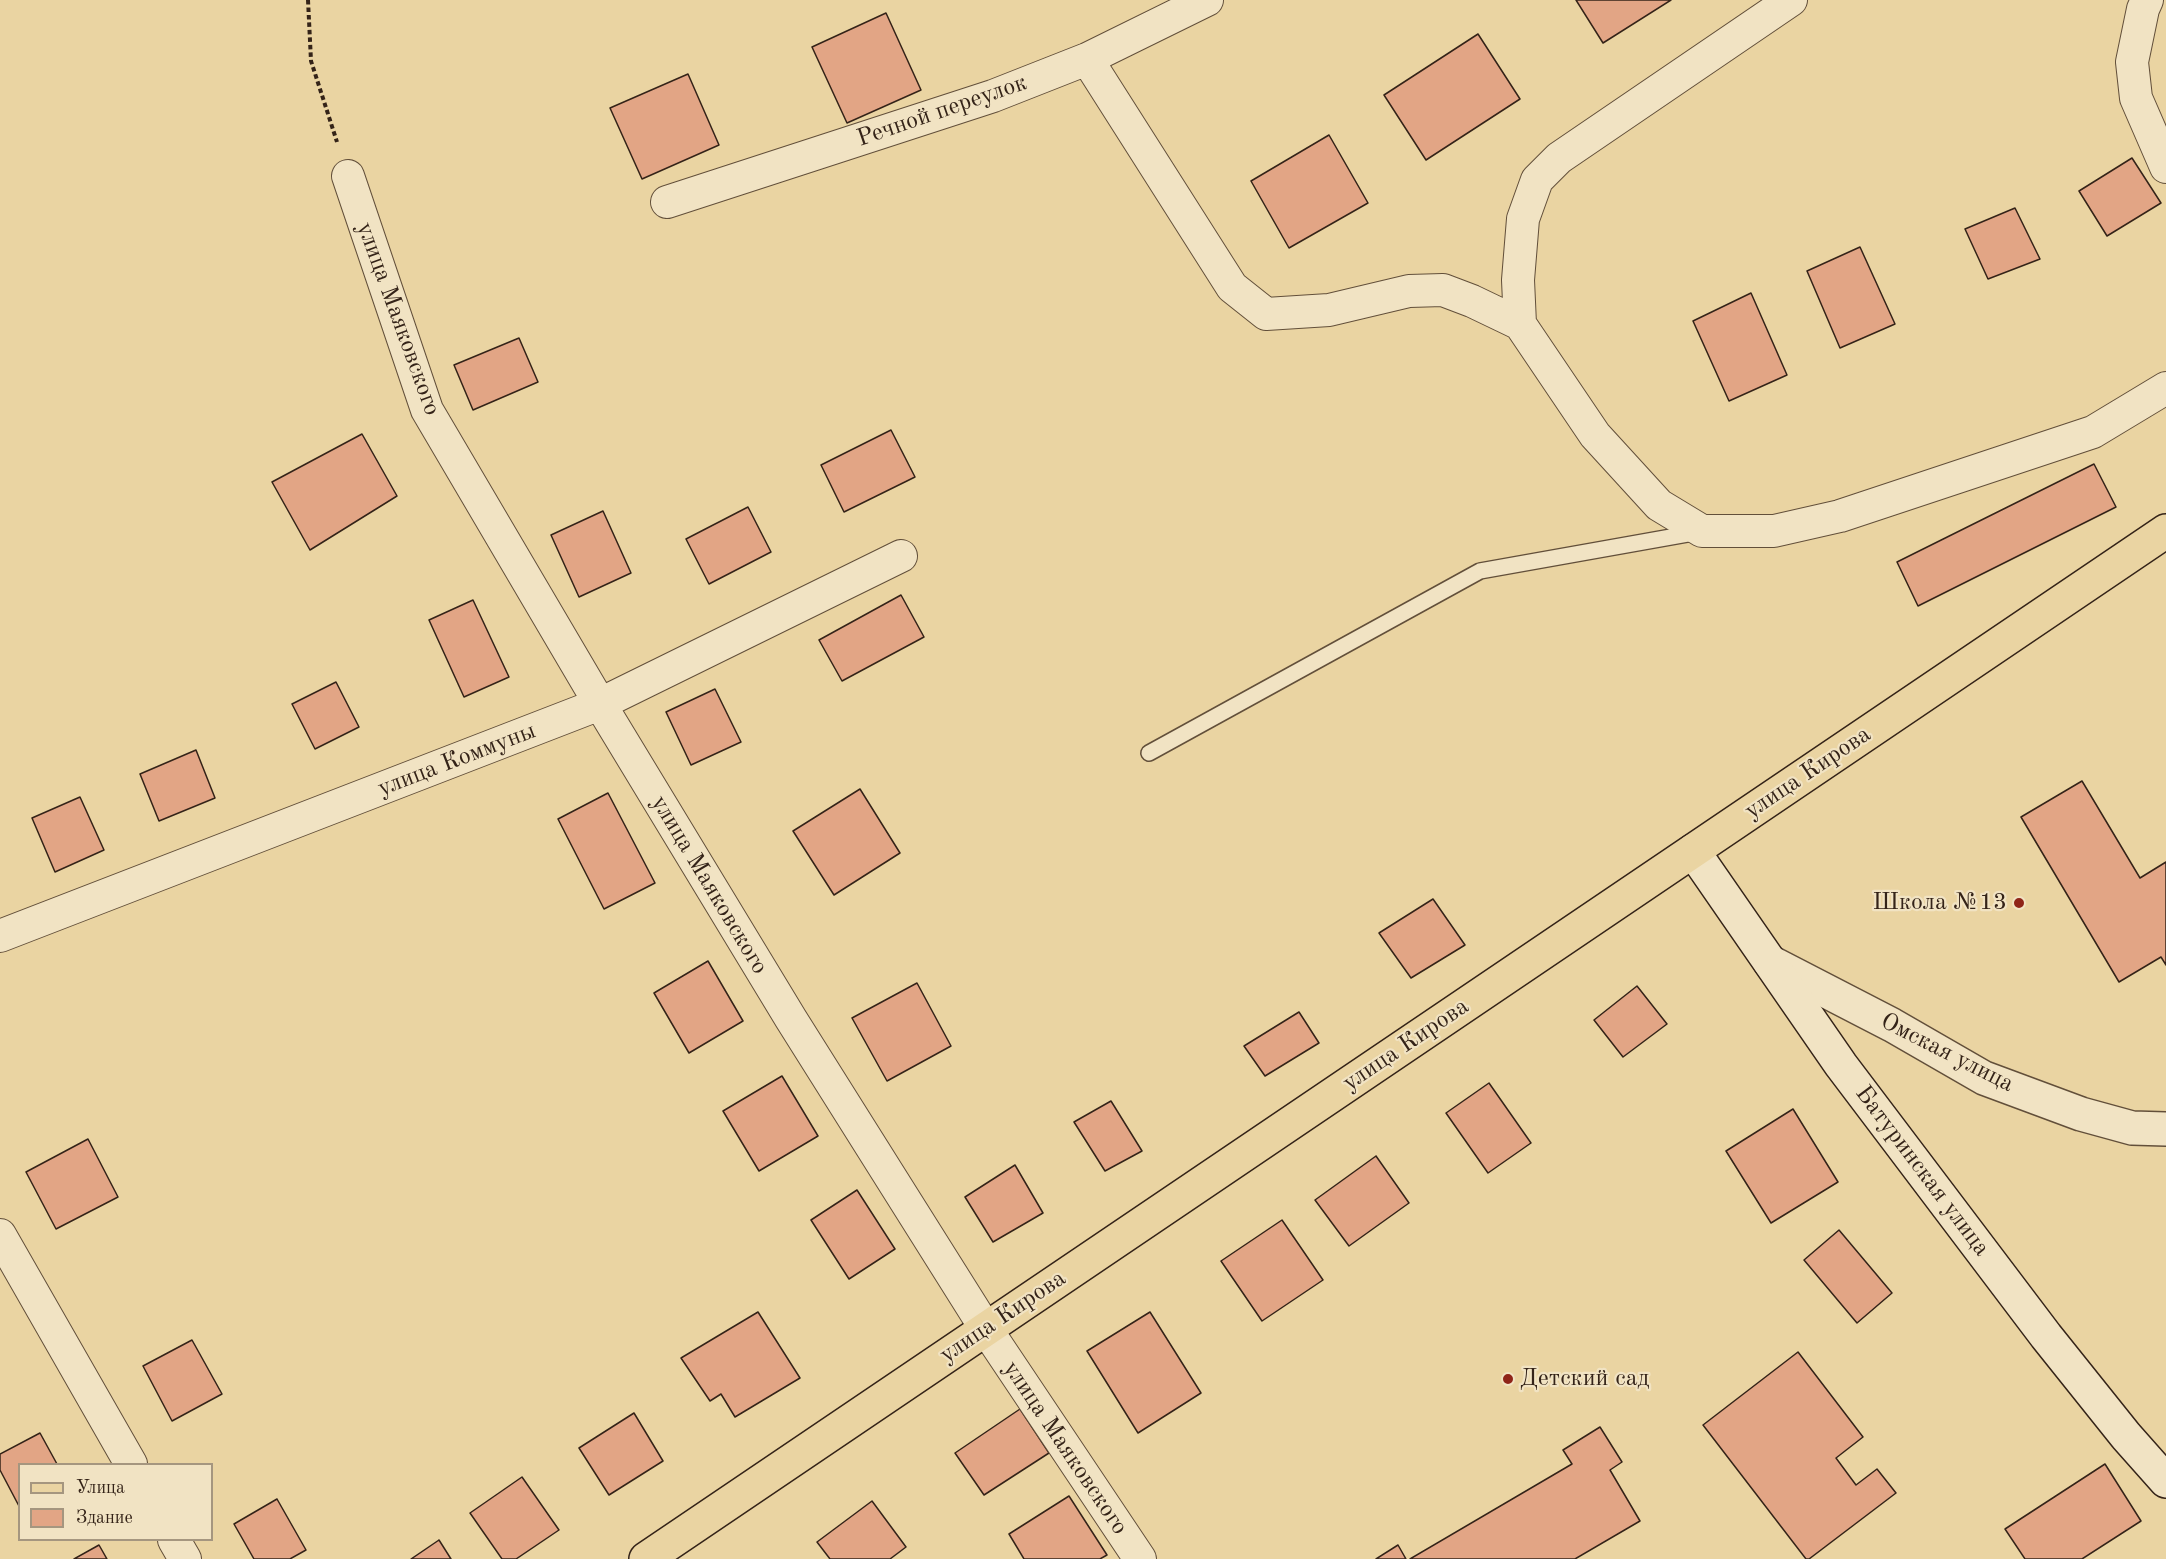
<!DOCTYPE html>
<meta charset="utf-8">
<style>
body{margin:0}
#map{position:relative;width:2166px;height:1559px;overflow:hidden;background:#ead4a2;font-family:"Old Standard TT",serif}
canvas{display:block}
.legend{position:absolute;left:18px;top:1463px;width:195px;height:78px;box-sizing:border-box;background:#f1e3c3;border:2px solid #a5967f;margin:0;padding:8px 10px;list-style:none;font-size:18px;color:#342318}
.legend li{display:flex;align-items:center;gap:12px;height:30px}
.legend b{width:30px;border:2px solid #a5967f}
</style>
<div id="map">
<canvas width="2166" height="1559"></canvas>
<ul class="legend">
<li><b style="height:8px;background:#ead4a2"></b>Улица</li>
<li><b style="height:16px;background:#e2a585"></b>Здание</li>
</ul>
</div>
<script>
const ctx = document.querySelector('canvas').getContext('2d');
ctx.lineJoin = 'round';
function fillPath(path, color) {
  ctx.fillStyle = color;
  ctx.fill(path, 'evenodd');
}
function shape(rows) {
  const path = new Path2D();
  for (const r of rows) {
    path.moveTo(r[0], r[1]);
    for (let i = 2; i < r.length; i += 2) path.lineTo(r[i], r[i + 1]);
  }
  return path;
}
function trace(path, color, width, dash) {
  ctx.strokeStyle = color;
  ctx.lineWidth = width;
  ctx.lineCap = dash ? 'butt' : 'round';
  ctx.setLineDash(dash || []);
  ctx.stroke(path);
}
function drawText(font, color, halo, rows, align = 'center') {
  ctx.font = font + ' "Old Standard TT",serif';
  ctx.lineWidth = 4.5;
  ctx.setLineDash([]);
  ctx.textBaseline = 'middle';
  ctx.strokeStyle = halo;
  ctx.fillStyle = color;
  for (const [text, x, y, turn = 0] of rows) {
    ctx.save();
    ctx.translate(x, y);
    ctx.rotate((+turn || 0) * Math.PI / 180);
    ctx.textAlign = isNaN(turn) ? turn : align;
    if (halo) ctx.strokeText(text, 0, 0);
    ctx.fillText(text, 0, 0);
    ctx.restore();
  }
}
const building = shape([
 [1576,0,1671,0,1603,43,1576,0],
 [886,13,921,90,847,123,812,47,886,13],
 [1478,34,1520,99,1426,160,1384,95,1478,34],
 [688,74,719,145,642,179,610,108,688,74],
 [1329,135,1368,203,1289,248,1251,181,1329,135],
 [2132,158,2161,203,2107,236,2079,191,2132,158],
 [2015,208,2040,259,1988,279,1965,229,2015,208],
 [1860,247,1895,324,1840,348,1807,271,1860,247],
 [1751,293,1787,375,1729,401,1693,321,1751,293],
 [519,338,538,382,473,410,454,365,519,338],
 [891,430,915,477,844,512,821,465,891,430],
 [362,434,397,496,310,550,272,482,362,434],
 [2094,464,2116,507,1918,606,1897,562,2094,464],
 [748,507,771,552,709,584,686,539,748,507],
 [603,511,631,573,579,597,551,535,603,511],
 [901,595,924,637,842,681,819,640,901,595],
 [473,600,509,677,464,697,429,620,473,600],
 [336,682,359,727,315,749,292,704,336,682],
 [715,689,741,742,691,765,666,712,715,689],
 [196,750,215,798,159,821,140,774,196,750],
 [2082,781,2140,878,2166,862,2166,965,2161,957,2119,982,2021,817,2082,781],
 [860,789,900,853,834,895,793,831,860,789],
 [608,793,655,883,604,909,558,819,608,793],
 [80,797,104,850,55,872,32,818,80,797],
 [1433,899,1465,945,1411,978,1379,933,1433,899],
 [708,961,743,1021,689,1053,654,993,708,961],
 [917,983,951,1046,887,1081,852,1018,917,983],
 [1637,986,1667,1024,1623,1057,1594,1020,1637,986],
 [1299,1012,1319,1043,1265,1076,1244,1046,1299,1012],
 [782,1076,818,1136,759,1171,723,1111,782,1076],
 [1489,1083,1531,1143,1488,1173,1446,1113,1489,1083],
 [1111,1101,1142,1151,1105,1171,1074,1122,1111,1101],
 [1793,1109,1838,1182,1771,1223,1726,1151,1793,1109],
 [88,1139,118,1197,56,1229,26,1172,88,1139],
 [1376,1156,1409,1203,1349,1246,1315,1200,1376,1156],
 [1015,1165,1043,1213,993,1242,965,1197,1015,1165],
 [857,1190,895,1249,849,1279,811,1220,857,1190],
 [1282,1220,1323,1280,1262,1321,1221,1261,1282,1220],
 [1839,1230,1892,1293,1857,1323,1804,1260,1839,1230],
 [758,1312,800,1378,735,1417,721,1394,710,1401,681,1358,758,1312],
 [1150,1312,1201,1393,1138,1433,1087,1351,1150,1312],
 [192,1340,222,1394,172,1421,143,1366,192,1340],
 [1798,1352,1863,1437,1836,1458,1856,1485,1877,1469,1896,1493,1809,1559,1806,1559,1703,1425,1798,1352],
 [1020,1409,1049,1453,984,1495,955,1453,1020,1409],
 [634,1413,663,1461,609,1495,579,1448,634,1413],
 [1600,1427,1622,1462,1610,1470,1640,1521,1575,1559,1410,1559,1572,1464,1563,1450,1600,1427],
 [40,1433,57,1464,20,1464,20,1508,0,1470,0,1454,40,1433],
 [2105,1464,2141,1521,2082,1559,2025,1559,2005,1529,2105,1464],
 [522,1477,559,1530,516,1559,502,1559,470,1513,522,1477],
 [1069,1496,1107,1555,1100,1559,1024,1559,1009,1534,1069,1496],
 [277,1499,306,1550,290,1559,254,1559,234,1524,277,1499],
 [872,1501,906,1547,890,1559,830,1559,817,1542,872,1501],
 [439,1540,451,1559,411,1559,439,1540],
 [99,1545,107,1559,74,1559,99,1545],
 [1398,1545,1406,1559,1376,1559,1398,1545]
]);
fillPath(building, '#e2a585');
trace(building, '#342318', 1.5);
const service = shape([
 [1149,753,1480,571,1699,532]
]);
const minor = shape([
 [2147,0,2143,9,2132,62,2136,98,2166,167],
 [1087,59,1232,287,1266,314,1329,310,1409,291,1443,290,1472,301,1520,324,1595,435,1659,505,1702,531,1774,531,1840,516,2093,432,2166,388],
 [348,176,427,410,600,704,791,1019,986,1329,1140,1559],
 [667,202,993,96,1087,59,1207,0],
 [1520,324,1518,280,1523,219,1537,180,1559,158,1791,0],
 [0,936,600,704,901,556],
 [0,1235,131,1464],
 [174,1540,185,1559]
]);
const tertiary = shape([
 [1770,962,1892,1025,1984,1078,2081,1114,2132,1128,2166,1129]
]);
const secondary = shape([
 [1693,851,1841,1065,2046,1336,2126,1436,2166,1481]
]);
const primary = shape([
 [646,1559,2166,531]
]);
trace(service, '#624f3a', 18);
trace(minor, '#624f3a', 34);
trace(tertiary, '#624f3a', 36);
trace(secondary, '#342318', 36);
trace(primary, '#342318', 36);
trace(shape([
 [308,0,311,61,337,142]
]), '#342318', 4, [4.5, 3]);
trace(service, '#f1e3c3', 15);
trace(minor, '#f1e3c3', 32);
trace(tertiary, '#f1e3c3', 33);
trace(secondary, '#f1e3c3', 33);
trace(primary, '#ead4a2', 33);
for (const [x, y, r, color] of [
 [2019,903,6,"#8f2418"],
 [1508,1379,6,"#8f2418"]
]) {
  const dot = new Path2D();
  dot.arc(x, y, r, 0, 2 * Math.PI);
  ctx.fillStyle = color;
  ctx.fill(dot);
  trace(dot, '#f1e3c3', 2);
}
drawText('24px', '#342318', '#f1e3c3', [
 ["Речной переулок",942,111,-19],
 ["улица Маяковского",398,319,70],
 ["улица Коммуны",457,760,-21],
 ["улица Кирова",1808,773,-34],
 ["улица Маяковского",709,885,59],
 ["улица Кирова",1406,1045,-34],
 ["Омская улица",1947,1053,27],
 ["Батуринская улица",1922,1171,53],
 ["улица Кирова",1003,1317,-34],
 ["улица Маяковского",1065,1448,56]
]);
drawText('24px', '#342318', '#f1e3c3', [
 ["Школа №13",2007,903],
 ["Детский сад",1520,1379,"left"]
], 'right');
</script>
